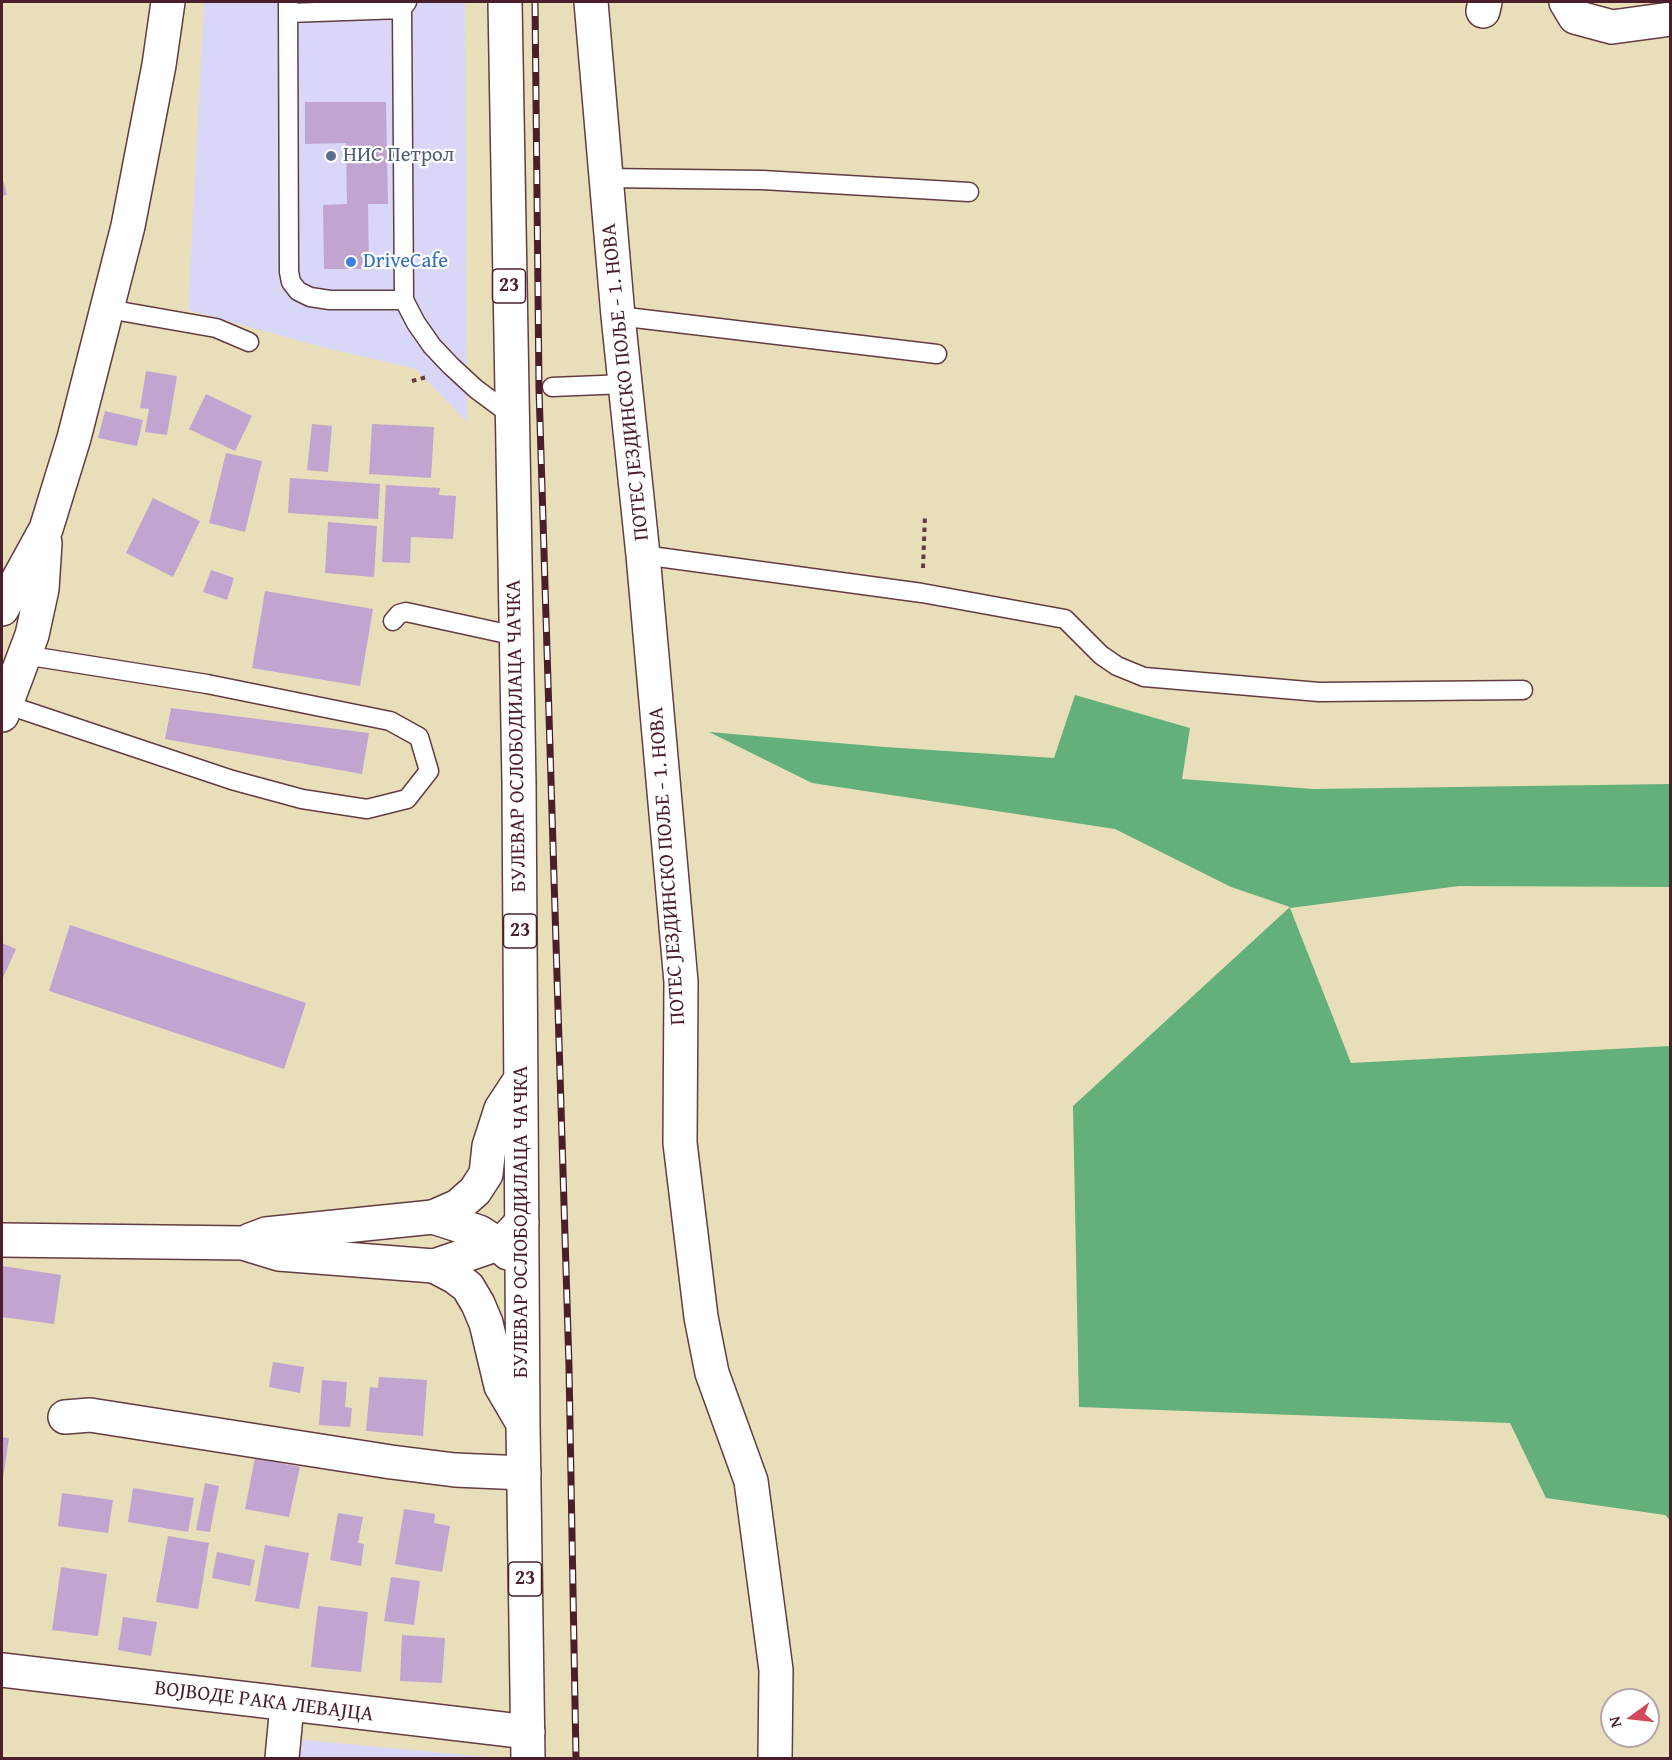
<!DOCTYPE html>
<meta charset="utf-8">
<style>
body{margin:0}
#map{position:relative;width:1672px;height:1760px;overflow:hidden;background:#e8deba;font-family:"Gentium Book Plus",serif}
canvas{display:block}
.frame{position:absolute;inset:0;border:3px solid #4a1f2b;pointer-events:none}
.north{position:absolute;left:1600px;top:1688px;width:60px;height:60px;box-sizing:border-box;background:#fff;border:2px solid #b7a5aa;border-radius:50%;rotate:255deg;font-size:16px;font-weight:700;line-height:24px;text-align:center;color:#4a1f2b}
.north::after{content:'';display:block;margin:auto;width:21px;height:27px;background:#d1495b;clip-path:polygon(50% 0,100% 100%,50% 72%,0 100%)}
</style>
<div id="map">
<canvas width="1672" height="1760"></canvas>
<div class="frame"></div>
<div class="north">N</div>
</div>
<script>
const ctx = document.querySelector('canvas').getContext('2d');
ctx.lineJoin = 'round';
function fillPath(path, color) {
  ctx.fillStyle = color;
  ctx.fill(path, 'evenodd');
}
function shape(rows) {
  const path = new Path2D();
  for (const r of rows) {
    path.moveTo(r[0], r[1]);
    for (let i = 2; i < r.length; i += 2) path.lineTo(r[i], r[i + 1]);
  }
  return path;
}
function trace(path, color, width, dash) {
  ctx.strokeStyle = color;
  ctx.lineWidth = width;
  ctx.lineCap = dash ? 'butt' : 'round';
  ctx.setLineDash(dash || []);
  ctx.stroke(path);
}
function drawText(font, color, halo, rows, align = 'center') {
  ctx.font = font + ' "Gentium Book Plus",serif';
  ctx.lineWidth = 4.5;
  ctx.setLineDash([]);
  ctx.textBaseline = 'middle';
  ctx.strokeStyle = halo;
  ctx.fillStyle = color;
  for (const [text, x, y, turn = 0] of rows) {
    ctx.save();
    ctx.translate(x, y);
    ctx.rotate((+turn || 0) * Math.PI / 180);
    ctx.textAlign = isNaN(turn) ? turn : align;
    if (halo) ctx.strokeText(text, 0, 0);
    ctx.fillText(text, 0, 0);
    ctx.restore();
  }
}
fillPath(shape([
 [204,2,465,2,467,422,416,369,326,348,188,310],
 [303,1740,488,1757,488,1758,300,1758]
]), '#d8d7f8');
fillPath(shape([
 [1075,695,1190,728,1182,779,1313,789,1670,784,1670,887,1459,886,1290,908,1351,1063,1670,1046,1670,1520,1665,1515,1546,1498,1510,1423,1079,1407,1073,1106,1290,907,1231,887,1115,829,812,783,709,732,885,747,1054,758]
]), '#63b07a');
fillPath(shape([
 [305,102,386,102,388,204,368,204,369,269,324,269,323,205,347,204,346,143,305,144],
 [2,176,7,195,2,196],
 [146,371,177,376,167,435,145,432,149,409,140,408],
 [206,394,252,416,235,451,189,429],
 [105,411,143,420,137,446,98,438],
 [312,424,332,426,328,472,307,470],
 [372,424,434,427,431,478,369,474],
 [226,453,262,461,245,532,209,523],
 [290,478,380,484,378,519,288,513],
 [386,485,440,488,439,495,456,496,453,539,411,537,410,563,382,562],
 [153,498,200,521,173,577,126,553],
 [328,522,377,526,374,577,325,573],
 [211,570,234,578,227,600,203,592],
 [265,591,373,609,360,686,252,668],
 [171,708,369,733,362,774,165,739],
 [70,925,306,1003,284,1069,49,991],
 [2,943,16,949,2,980],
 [2,1266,61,1275,54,1324,2,1317],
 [273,1362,304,1367,300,1393,269,1387],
 [379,1377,427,1380,423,1436,366,1431,370,1387,378,1388],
 [322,1380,347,1382,345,1407,352,1408,350,1427,319,1425],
 [2,1437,9,1438,3,1478,2,1478],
 [255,1458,300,1467,289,1517,245,1509],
 [205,1483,219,1486,210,1532,196,1530],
 [133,1488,194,1498,188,1532,128,1522],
 [62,1493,113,1500,108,1533,58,1526],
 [404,1509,435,1514,434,1523,450,1526,442,1572,395,1564],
 [338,1513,363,1517,358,1543,364,1544,361,1566,330,1560],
 [168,1536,209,1543,198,1609,156,1602],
 [265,1545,309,1553,299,1609,255,1601],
 [217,1552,255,1560,250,1586,212,1578],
 [61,1567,107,1574,98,1636,52,1630],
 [391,1577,420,1581,414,1625,384,1621],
 [318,1606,368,1612,361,1672,311,1667],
 [123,1617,157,1622,151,1656,118,1650],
 [402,1635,445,1638,442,1683,400,1681]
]), '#c1a5d0');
const lane = shape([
 [288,2,289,272,291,282,298,291,310,297,330,300,404,300],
 [407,2,402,9,404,300,416,323,432,346,451,366,476,389,511,415],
 [288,13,402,9],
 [606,178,762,180,969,192],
 [108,309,216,328,249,342],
 [618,316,937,354],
 [552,387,626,384],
 [643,555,922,593,1065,619,1101,655,1117,666,1144,677,1319,692,1523,690],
 [393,621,399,614,406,612,516,636],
 [5,704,232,780,302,799,367,809,407,799,429,771,419,737,390,721,207,684,24,655]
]);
const street = shape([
 [591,2,618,316,643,555,681,982,680,1143,701,1317,712,1373,751,1481,776,1670,775,1758],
 [1566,2,1575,17,1612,27,1670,19],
 [1483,11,1485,2],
 [2,609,46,529,74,438,128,226,159,65,168,2],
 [2,715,32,635,42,589,45,543],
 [65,1417,90,1415,391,1462,455,1470,524,1473],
 [2,1670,528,1732],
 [282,1758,287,1705]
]);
const secondary = shape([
 [2,1240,243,1243,279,1254,434,1266,498,1244,509,1236,522,1222],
 [250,1240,266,1234,433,1217,479,1232,498,1244,508,1253]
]);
const primary = shape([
 [505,2,519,783,523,1425,528,1758],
 [433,1217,458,1206,475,1191,486,1174,489,1146,501,1109,520,1080],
 [434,1266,455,1277,468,1287,478,1304,486,1323,501,1386,522,1422]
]);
trace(lane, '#623c40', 21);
trace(street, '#623c40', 36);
trace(secondary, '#623c40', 36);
trace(primary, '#623c40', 36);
trace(shape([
 [412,381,427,377],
 [923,568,925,515]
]), '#623c40', 4, [4.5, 4.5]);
trace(lane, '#fff', 18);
trace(street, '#fff', 33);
trace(secondary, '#fff', 33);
trace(primary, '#fff', 33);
const rail = shape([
 [535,2,539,389,569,1367,576,1758]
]);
trace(rail, '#4a1f2b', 7);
trace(rail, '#fff', 4.5, [14]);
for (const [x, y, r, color] of [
 [331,156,6,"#5c6f8a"],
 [351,262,6,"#3f7fe0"]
]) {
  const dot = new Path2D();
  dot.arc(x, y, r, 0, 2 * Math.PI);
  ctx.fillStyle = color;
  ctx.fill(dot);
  trace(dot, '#fff', 2);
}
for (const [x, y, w] of [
 [509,286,33],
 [520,931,33],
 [525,1579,33]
]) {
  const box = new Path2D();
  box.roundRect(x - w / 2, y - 17, w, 34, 4.5);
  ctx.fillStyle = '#fff';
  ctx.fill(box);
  trace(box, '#4a1f2b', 1.5);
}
drawText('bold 20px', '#4a1f2b', null, [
 ["23",509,286],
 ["23",520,931],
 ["23",525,1579]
]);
drawText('21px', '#4e5e75', '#fff', [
 ["НИС Петрол",343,156]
], 'left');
drawText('21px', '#366cbe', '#fff', [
 ["DriveCafe",363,262]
], 'left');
drawText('21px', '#4a1f2b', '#fff', [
 ["ПОТЕС ЈЕЗДИНСКО ПОЉЕ - 1. НОВА",626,382,-96],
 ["БУЛЕВАР ОСЛОБОДИЛАЦА ЧАЧКА",517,736,-91],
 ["ПОТЕС ЈЕЗДИНСКО ПОЉЕ - 1. НОВА",668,866,-94],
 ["БУЛЕВАР ОСЛОБОДИЛАЦА ЧАЧКА",522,1222,-90],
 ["ВОЈВОДЕ РАКА ЛЕВАЈЦА",264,1702,7]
]);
</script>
